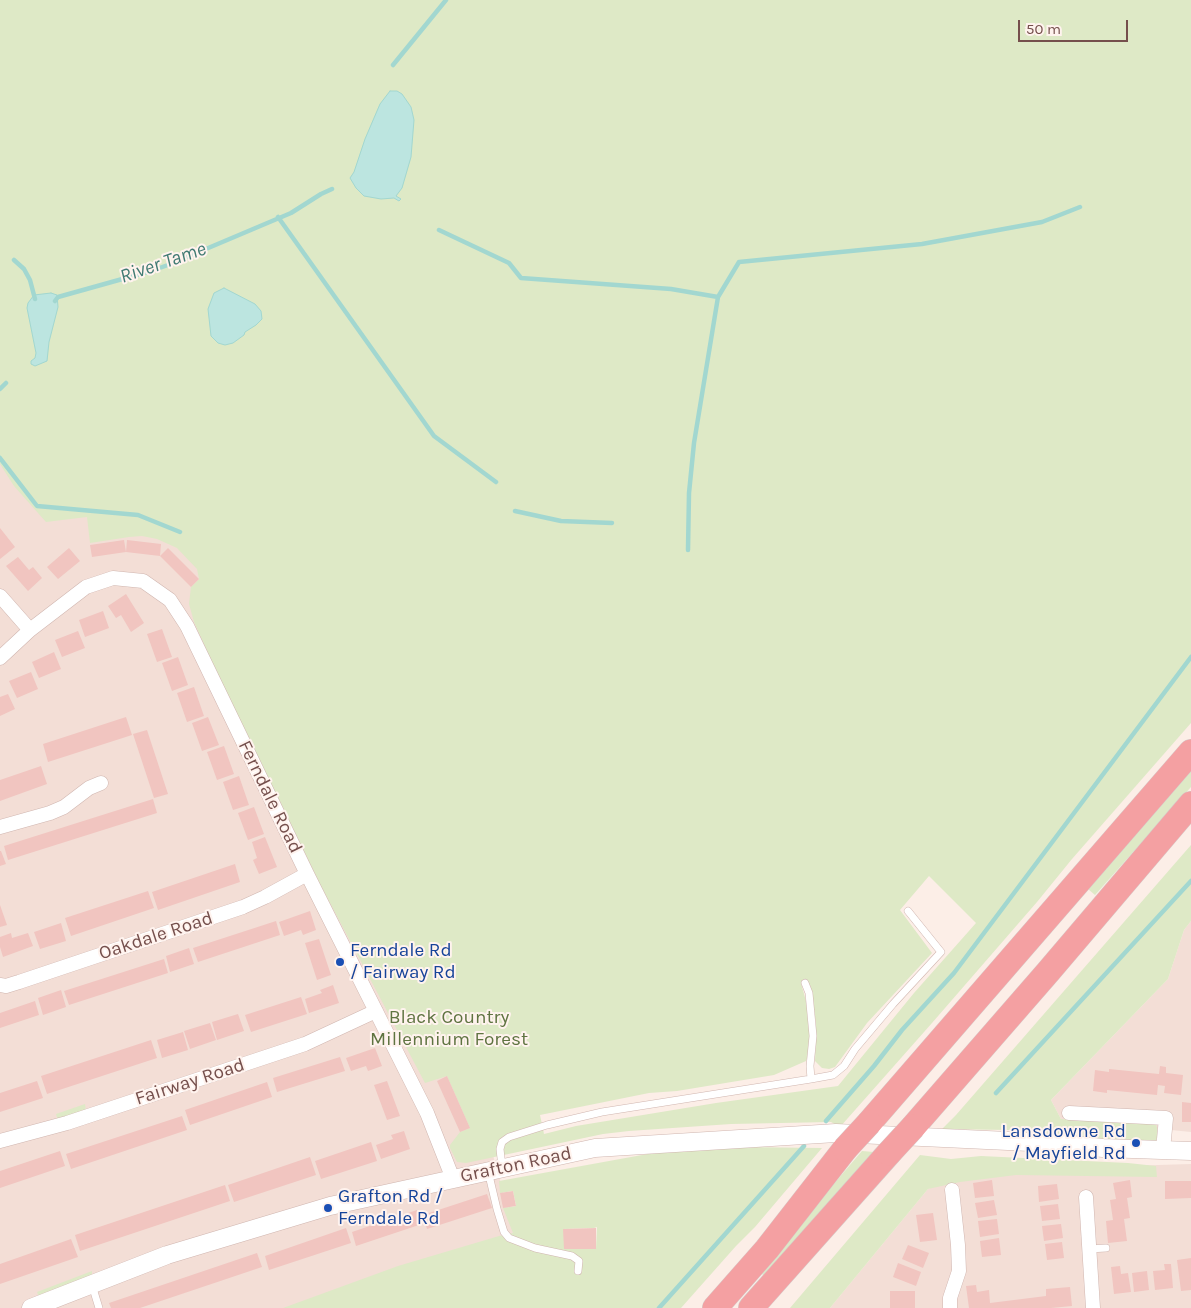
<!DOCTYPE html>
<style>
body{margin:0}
#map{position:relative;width:1191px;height:1308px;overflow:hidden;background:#fceee7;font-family:Karla,sans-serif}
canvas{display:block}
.scale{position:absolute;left:1018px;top:20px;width:110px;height:22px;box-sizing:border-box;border:2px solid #754f4c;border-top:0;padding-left:6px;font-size:15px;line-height:18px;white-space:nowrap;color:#754f4c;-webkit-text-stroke:4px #fff3ee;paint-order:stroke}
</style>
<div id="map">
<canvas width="1191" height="1308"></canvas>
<div class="scale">50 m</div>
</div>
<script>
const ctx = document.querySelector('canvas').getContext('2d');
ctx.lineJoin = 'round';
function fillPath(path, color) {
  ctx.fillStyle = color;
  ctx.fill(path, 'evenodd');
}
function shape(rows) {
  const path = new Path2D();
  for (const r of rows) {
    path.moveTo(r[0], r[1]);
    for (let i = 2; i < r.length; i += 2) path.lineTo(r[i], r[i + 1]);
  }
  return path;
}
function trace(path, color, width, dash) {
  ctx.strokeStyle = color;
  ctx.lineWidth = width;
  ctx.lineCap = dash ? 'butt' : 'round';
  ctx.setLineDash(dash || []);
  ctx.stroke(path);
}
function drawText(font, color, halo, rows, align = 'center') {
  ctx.font = font + ' Karla,sans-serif';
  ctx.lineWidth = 4;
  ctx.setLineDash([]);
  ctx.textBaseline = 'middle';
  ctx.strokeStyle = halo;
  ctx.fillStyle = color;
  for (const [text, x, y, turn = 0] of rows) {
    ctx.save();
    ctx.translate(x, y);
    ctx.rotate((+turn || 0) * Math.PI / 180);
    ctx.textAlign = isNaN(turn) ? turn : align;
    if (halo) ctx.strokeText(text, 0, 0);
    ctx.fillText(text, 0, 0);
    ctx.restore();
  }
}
fillPath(shape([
 [0,425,138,498,244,611,488,1138,525,1267,378,1308,0,1308],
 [1191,921,1191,1132,1061,1119,1051,1100,1168,979,1184,930],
 [1191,1164,1191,1308,830,1308,928,1189,960,1171]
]), '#f3ded6');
fillPath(shape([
 [0,0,1191,0,1191,723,1072,859,1037,902,932,1023,840,1127,831,1122,731,1124,629,1131,603,1134,466,1163,457,1162,450,1148,450,1145,460,1132,470,1128,447,1076,425,1083,321,886,216,671,194,622,189,604,191,587,199,579,197,569,177,548,157,539,142,536,129,537,90,543,87,517,46,522,14,486,0,464],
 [929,876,976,923,914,993,838,1086,716,1103,576,1126,544,1134,540,1115,649,1093,677,1091,774,1075,806,1061,811,1048,809,1012,801,983,810,985,812,995,816,1024,815,1061,822,1068,829,1069,835,1067,867,1023,932,953,900,910],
 [1191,771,1191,787,1095,895,1088,889],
 [1191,845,1191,921,1184,930,1168,979,1051,1100,1061,1119,1156,1124,1158,1132,1156,1143,1117,1141,1009,1130,942,1129,956,1115],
 [85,1104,86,1111,58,1121,56,1114],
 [740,1147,822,1148,755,1227,736,1246,681,1308,283,1308,398,1266,499,1236,513,1233,503,1208,516,1206,513,1191,500,1193,499,1181,653,1153],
 [597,1227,596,1249,564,1249,564,1229,594,1228],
 [862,1151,874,1152,765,1277,759,1271],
 [920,1155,951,1159,981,1156,1128,1163,1156,1166,1157,1177,1016,1175,960,1182,928,1189,830,1308,790,1308],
 [92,1271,92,1276,39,1297,37,1292]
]), '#dee9c6');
const water = shape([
 [390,91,397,91,402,94,411,107,414,120,411,157,402,188,396,196,401,199,399,201,394,198,381,199,364,196,356,188,350,178,354,172,365,139,380,104,390,91],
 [224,288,255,304,261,311,262,319,256,325,245,332,244,335,233,343,225,345,218,343,211,336,208,309,214,293,224,288],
 [51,293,57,295,58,307,49,342,47,361,35,366,31,364,31,361,35,358,36,353,27,308,28,303,34,295,51,293]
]);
fillPath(water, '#bce5e0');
trace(water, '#a2d7d0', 1);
trace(shape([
 [393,65,446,0],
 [278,217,434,436,496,482],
 [439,230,509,263,521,278,671,289,718,297,739,262,922,244,1042,222,1080,207],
 [14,260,24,269,30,280,35,299],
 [55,301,58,297,151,271,168,265,291,213,321,194,332,189],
 [0,389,6,383],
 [0,458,37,506,138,515,180,532],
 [515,511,561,521,612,523],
 [688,550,689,493,694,443,718,297],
 [996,1093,1191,881],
 [826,1121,874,1066,902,1030,954,973,1191,657],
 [659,1308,804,1146]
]), '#a2d7d0', 4.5);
fillPath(shape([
 [0,528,15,547,0,559],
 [124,540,126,552,92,557,90,545],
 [127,540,161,544,160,556,126,552],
 [69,548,80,561,58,579,47,567],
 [168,548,199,579,191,587,160,556],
 [18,557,29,570,33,567,42,578,28,591,6,566],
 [126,594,144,623,131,632,121,615,116,618,108,606],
 [103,611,109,628,85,637,79,620],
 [162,629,172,657,157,662,147,634],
 [78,631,85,648,62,657,55,640],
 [54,652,61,669,39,678,32,662],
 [178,657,188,685,172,691,162,663],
 [31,672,38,689,17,698,9,681],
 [194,687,204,716,187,722,177,693],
 [8,694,15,709,0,716,0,697],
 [126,717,132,735,48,762,43,744],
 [208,717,219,745,202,751,192,723],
 [147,730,168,794,154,798,133,734],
 [224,746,234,774,217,780,207,752],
 [41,766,47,784,0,801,0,780],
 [239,776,249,805,233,810,223,782],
 [153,799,157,813,8,860,4,846],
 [254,807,264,834,248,840,238,813],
 [265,837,277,867,259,874,253,860,257,858,252,842],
 [0,851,1,851,6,864,0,866],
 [235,864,240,882,158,910,152,892],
 [148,891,154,908,71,936,65,918],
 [0,905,7,925,0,927],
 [310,911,316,930,303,935,301,930,284,936,279,922],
 [276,921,280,935,198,962,193,948],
 [61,923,66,941,40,949,34,932],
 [11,933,12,938,28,933,33,946,3,957,0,947,0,937],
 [319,939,331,975,317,980,305,943],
 [189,948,194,964,170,972,166,956],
 [164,959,168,973,69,1005,64,991],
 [333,985,339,1003,309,1013,305,999,322,993,320,990],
 [61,990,66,1007,43,1015,38,998],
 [301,997,307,1014,251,1032,245,1015],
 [35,1001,39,1015,0,1028,0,1013],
 [238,1014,244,1031,217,1040,212,1022],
 [210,1023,216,1040,190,1049,184,1031],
 [183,1032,188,1050,162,1058,157,1040],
 [151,1040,157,1058,47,1094,41,1076],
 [375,1048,382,1066,368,1071,366,1066,351,1071,346,1058],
 [340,1057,345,1071,277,1092,273,1078],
 [1160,1066,1166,1067,1166,1073,1183,1075,1181,1095,1164,1093,1165,1086,1158,1085,1157,1095,1107,1090,1107,1093,1093,1091,1095,1070,1109,1072,1109,1069,1159,1074],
 [447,1076,470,1128,460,1132,437,1081],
 [37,1081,43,1098,0,1112,0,1093],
 [387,1081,400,1116,387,1120,374,1085],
 [267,1082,272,1097,190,1125,185,1110],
 [1182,1102,1191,1103,1191,1122,1182,1122],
 [182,1116,187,1130,71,1169,66,1154],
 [404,1131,410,1149,381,1159,376,1145,393,1139,391,1135],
 [371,1142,377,1161,321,1179,315,1161],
 [60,1151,65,1166,0,1188,0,1171],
 [310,1157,316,1175,234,1202,228,1185],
 [992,1180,994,1196,975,1198,973,1183],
 [1130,1180,1132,1197,1127,1198,1130,1218,1124,1219,1127,1241,1108,1243,1106,1221,1113,1220,1110,1200,1116,1199,1113,1183],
 [1165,1181,1191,1181,1191,1198,1165,1199],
 [1057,1184,1059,1199,1039,1202,1038,1186],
 [225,1185,230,1201,80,1251,75,1235],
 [513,1191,516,1206,503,1208,500,1193],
 [487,1194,492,1208,427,1229,423,1215],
 [994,1200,997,1215,978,1218,975,1203],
 [1058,1204,1060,1219,1042,1221,1040,1206],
 [417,1210,422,1224,356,1246,352,1232],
 [933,1213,937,1240,920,1242,916,1215],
 [997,1219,999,1234,980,1237,978,1221],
 [1061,1224,1063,1238,1044,1241,1042,1226],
 [346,1228,351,1243,269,1270,265,1256],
 [596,1228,596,1249,564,1249,563,1229],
 [999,1238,1001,1255,982,1257,980,1241],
 [71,1239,78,1257,0,1284,0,1264],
 [1062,1242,1064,1258,1047,1260,1045,1244],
 [908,1245,929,1253,923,1268,902,1259],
 [257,1253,262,1267,140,1308,111,1308,109,1303],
 [1191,1258,1191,1290,1181,1291,1177,1260],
 [898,1263,921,1272,916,1286,893,1277],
 [1164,1264,1171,1264,1173,1288,1155,1290,1153,1271,1165,1270],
 [1120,1266,1121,1274,1128,1273,1131,1292,1114,1294,1111,1267],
 [1147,1271,1149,1290,1134,1292,1132,1273],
 [976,1285,977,1292,989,1290,990,1303,1046,1296,1046,1289,1070,1287,1072,1306,1051,1308,969,1308,966,1286],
 [890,1291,915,1291,915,1308,890,1308]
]), '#f1c5c0');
const service = shape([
 [805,983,809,993,813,1036,810,1066,811,1079,833,1075,844,1066,855,1049,893,1004,941,952,908,911],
 [502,1167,500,1149,502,1142,509,1137,547,1125,602,1112,811,1079],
 [488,1171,497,1209,504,1232,509,1238,535,1248,572,1256,579,1261,578,1271],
 [1089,1249,1106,1248],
 [92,1285,99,1308]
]);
const minor = shape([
 [0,596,30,630],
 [0,658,30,630,86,587,113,578,143,581,170,600,187,626,307,874,427,1113,453,1179],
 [0,827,50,813,64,807,89,788,101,783],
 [0,985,6,986,19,982,243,907,265,897,307,874],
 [1069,1113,1166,1118,1163,1150],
 [0,1141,67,1123,305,1044,376,1011],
 [1086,1197,1093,1308],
 [950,1308,950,1298,959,1271,958,1245,952,1190]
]);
const tertiary = shape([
 [31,1308,167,1255,330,1206,595,1148,836,1133,1051,1143,1103,1148,1191,1151]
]);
const motorway = shape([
 [869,1123,1191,752],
 [913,1127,1048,972,1191,804],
 [715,1308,767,1249,845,1149],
 [751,1308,889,1153]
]);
trace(service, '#d0b6b0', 8);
trace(minor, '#d0b6b0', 15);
trace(tertiary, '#d0b6b0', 19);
trace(motorway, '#d6cac9', 26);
trace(service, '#fff', 7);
trace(minor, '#fff', 14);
trace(tertiary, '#fff', 18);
trace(motorway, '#f4a0a2', 25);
const motorwayBridge = shape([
 [845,1149,869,1123],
 [889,1153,913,1127]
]);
trace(motorwayBridge, '#d6cac9', 26, []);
trace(motorwayBridge, '#f4a0a2', 25);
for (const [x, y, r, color] of [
 [340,962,5,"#1a4fb4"],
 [1136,1143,5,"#1a4fb4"],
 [328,1208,5,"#1a4fb4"]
]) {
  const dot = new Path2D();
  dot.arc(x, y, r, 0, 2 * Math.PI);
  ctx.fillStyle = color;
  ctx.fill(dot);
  trace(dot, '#fff3ee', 2);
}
drawText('19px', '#754f4c', '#fff3ee', [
 ["Ferndale Road",270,797,64],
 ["Oakdale Road",156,936,-18],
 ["Fairway Road",190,1082,-18],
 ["Grafton Road",516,1165,-12]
]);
drawText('19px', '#164399', '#fff3ee', [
 ["Ferndale Rd",350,951],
 ["/ Fairway Rd",350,973],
 ["Lansdowne Rd",1126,1132,"right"],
 ["/ Mayfield Rd",1126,1154,"right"],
 ["Grafton Rd /",338,1197],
 ["Ferndale Rd",338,1219]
], 'left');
drawText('19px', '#5f7441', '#fff3ee', [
 ["Black Country",449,1018],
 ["Millennium Forest",449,1040]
]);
drawText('italic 20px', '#407a73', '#fff3ee', [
 ["River Tame",163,263,-19]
]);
</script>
